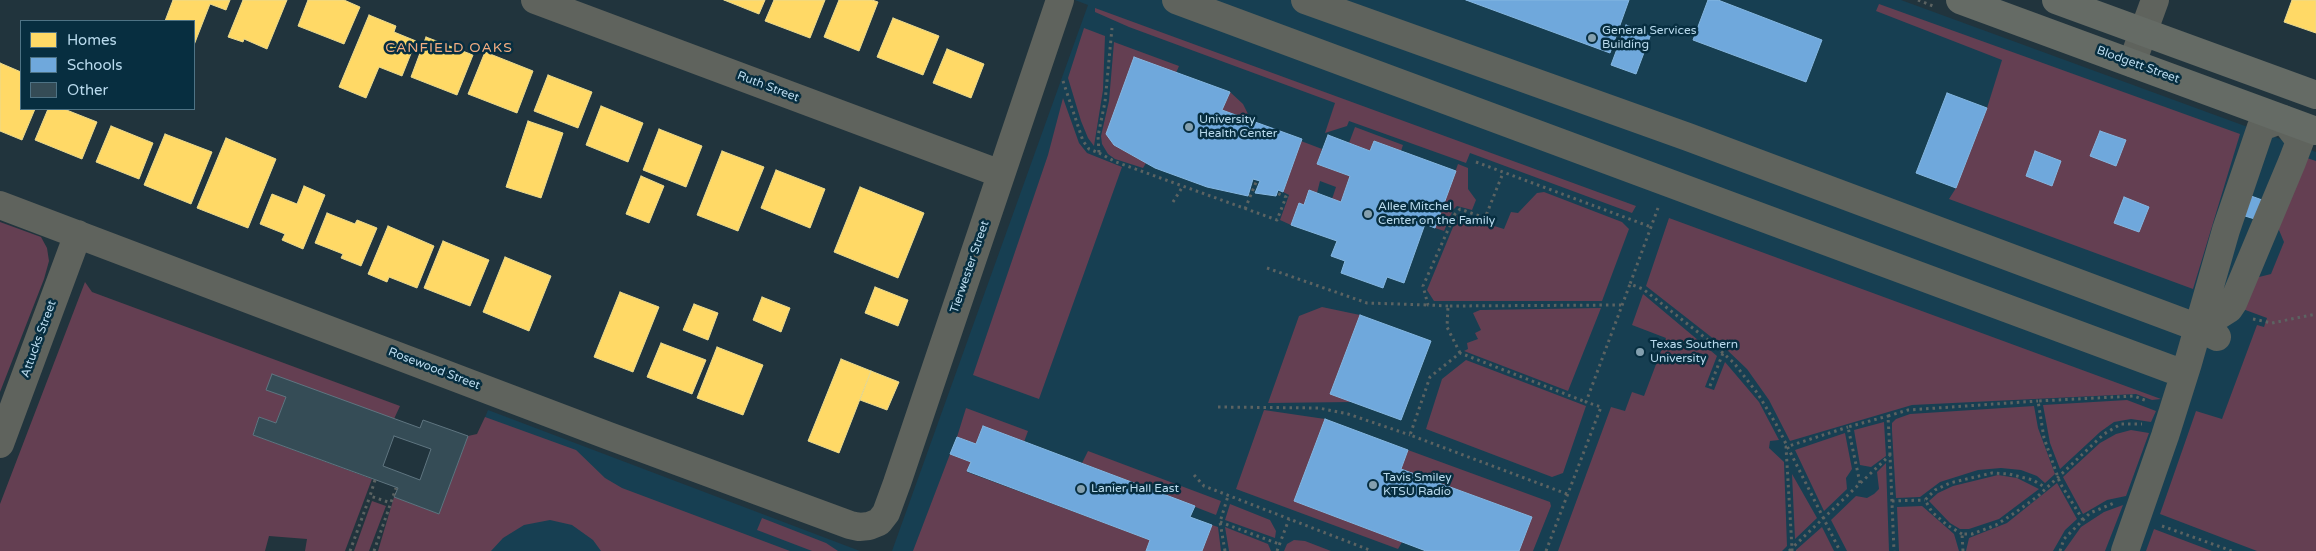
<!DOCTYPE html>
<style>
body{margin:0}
#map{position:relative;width:2316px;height:551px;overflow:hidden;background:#21343d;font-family:"Varela Round",sans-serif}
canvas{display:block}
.legend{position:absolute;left:20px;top:20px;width:175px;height:90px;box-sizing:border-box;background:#072e40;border:1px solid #4e7385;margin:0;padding:6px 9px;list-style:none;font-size:15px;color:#b9daed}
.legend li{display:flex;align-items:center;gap:10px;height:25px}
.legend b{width:25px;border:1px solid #4e7385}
</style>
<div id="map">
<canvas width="2316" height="551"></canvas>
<ul class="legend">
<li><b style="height:14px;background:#ffd966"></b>Homes</li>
<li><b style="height:14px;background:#6fa8dc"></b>Schools</li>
<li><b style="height:14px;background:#354c56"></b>Other</li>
</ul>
</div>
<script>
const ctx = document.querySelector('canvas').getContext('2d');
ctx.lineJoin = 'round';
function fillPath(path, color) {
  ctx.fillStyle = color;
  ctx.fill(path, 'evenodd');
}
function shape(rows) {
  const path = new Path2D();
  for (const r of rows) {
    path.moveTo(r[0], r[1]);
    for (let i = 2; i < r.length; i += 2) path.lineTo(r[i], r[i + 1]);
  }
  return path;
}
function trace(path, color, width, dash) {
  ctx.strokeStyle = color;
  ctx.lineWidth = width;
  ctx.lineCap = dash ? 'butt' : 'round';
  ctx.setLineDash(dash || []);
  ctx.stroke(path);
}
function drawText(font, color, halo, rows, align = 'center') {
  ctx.font = font + ' "Varela Round",sans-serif';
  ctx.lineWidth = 5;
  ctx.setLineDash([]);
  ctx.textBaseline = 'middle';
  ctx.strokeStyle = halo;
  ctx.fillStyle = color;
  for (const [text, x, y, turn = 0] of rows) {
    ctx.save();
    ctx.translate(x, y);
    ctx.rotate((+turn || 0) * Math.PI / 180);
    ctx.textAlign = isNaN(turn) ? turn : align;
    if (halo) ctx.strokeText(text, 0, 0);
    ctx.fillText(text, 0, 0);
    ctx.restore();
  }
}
fillPath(shape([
 [1075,0,1901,0,2316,152,2316,551,892,551,1088,5],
 [488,410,860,551,431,551]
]), '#173f52');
fillPath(shape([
 [1879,4,2240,134,2193,289,1949,199,1956,188,1987,108,2002,60,1876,11],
 [1095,8,1636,206,1632,213,1470,153,1466,163,1349,121,1347,126,1325,133,1335,103,1129,27,1095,12],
 [1084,28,1105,36,1103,90,1094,146,1088,138,1081,121,1068,78],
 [1114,42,1179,66,1176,73,1114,145,1146,163,1143,168,1115,159,1108,154,1102,144,1101,136,1109,101],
 [1230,92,1243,104,1251,120,1222,110],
 [1063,98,1079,143,1087,153,1122,167,1039,399,973,375,1048,155],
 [1355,127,1403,145,1401,151,1374,141,1370,151,1349,143],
 [1301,141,1322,149,1317,164,1350,176,1341,202,1332,199,1336,187,1320,181,1317,193,1309,190,1304,205,1300,204,1291,225,1280,220,1289,195,1283,192],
 [2307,158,2316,161,2316,551,2257,551,2160,514,2196,411,2222,419,2257,325,2264,327,2267,318,2240,308,2251,279,2271,274,2284,242,2276,223],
 [1458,164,1468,168,1468,189,1476,200,1472,210,1457,206,1453,210,1444,231,1435,228],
 [1544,192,1622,222,1629,229,1602,301,1434,301,1427,290,1458,215,1504,229,1511,212,1518,213,1537,193],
 [1669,218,2161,399,2152,400,2136,394,1912,405,1790,441,1769,400,1747,369,1724,347,1646,286],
 [0,222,41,237,47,248,49,261,44,279,0,392],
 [85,282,92,292,400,406,394,419,286,397,276,423,259,417,253,435,372,479,345,551,305,551,307,539,269,536,265,551,0,551,0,504],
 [1643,294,1717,356,1705,387,1714,390,1725,362,1759,402,1779,440,1770,441,1769,448,1784,462,1787,546,1782,551,1558,551,1611,407,1625,411,1632,392,1644,396,1666,338,1632,325],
 [1322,307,1360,315,1330,394,1352,402,1268,403,1299,316],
 [1601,308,1568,391,1464,351,1468,349,1467,343,1478,339,1475,333,1481,330,1473,313,1480,310],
 [1466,360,1586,406,1563,473,1552,477,1426,429,1442,379],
 [2127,400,2156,411,2151,422,2131,419,2114,422,2100,432,2060,469,2050,443,2043,405],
 [2034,406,2038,428,2055,474,2045,483,2037,476,2021,470,2001,468,1978,470,1940,482,1920,497,1896,498,1892,431,1892,423,1896,419,1910,414],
 [966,408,1028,431,1024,442,983,426,976,444,957,437],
 [1264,410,1325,419,1294,501,1402,542,1398,549,1236,489],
 [485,417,576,450,605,478,622,488,790,551,601,551,593,540,572,525,550,520,524,525,503,538,491,551,378,551,394,497,439,514,468,436,477,434],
 [1884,422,1886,456,1871,467,1860,465,1854,430],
 [2131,430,2149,433,2126,496,2107,500,2083,514,2063,477,2100,443,2116,434],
 [1845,433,1852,469,1846,478,1847,489,1824,511,1795,450],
 [1408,450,1550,502,1551,506,1533,551,1519,551,1532,517,1401,469],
 [1088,451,1221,501,1216,515,1082,463],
 [950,454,971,462,967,472,1150,540,1146,551,913,551],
 [1886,463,1889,551,1847,551,1831,520,1856,496,1867,498,1874,494,1879,489,1877,472],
 [1792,474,1817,518,1795,539],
 [1998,475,2017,478,2039,489,1999,519,1969,529,1960,529,1950,523,1929,501,1938,493,1953,486],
 [2057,483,2077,519,2065,530,2053,551,1966,551,1969,538,2007,523],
 [372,501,386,506,369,551,354,551],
 [1230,504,1270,520,1276,531,1275,538,1225,520],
 [2123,505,2105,551,2064,551,2081,527,2104,512],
 [1922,506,1954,534,1959,551,1899,551,1897,507],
 [762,518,826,543,838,551,812,551,757,530],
 [1212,525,1218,527,1221,551,1202,551],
 [1225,527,1268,544,1271,551,1229,551],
 [1822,527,1834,551,1796,551,1796,550],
 [2154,529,2212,551,2146,551],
 [1294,540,1305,541,1331,551,1284,551,1287,544]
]), '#643f52');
const homes = shape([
 [173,0,230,0,226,10,210,4,194,45,194,21,165,21,173,0],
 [243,0,287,0,267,49,244,39,243,42,228,37,243,0],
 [308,0,344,0,360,7,344,44,298,26,308,0],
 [724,0,765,0,759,14,724,0],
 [774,0,825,0,810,38,765,21,774,0],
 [839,0,872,0,878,2,859,51,824,37,839,0],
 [2292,0,2316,0,2316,33,2284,22,2292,0],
 [369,15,396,26,394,32,416,41,402,76,379,67,366,98,339,87,369,15],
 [893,18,939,36,923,75,877,57,893,18],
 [426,37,473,55,457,95,411,77,426,37],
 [947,49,984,64,971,98,933,83,947,49],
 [485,52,533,71,517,113,468,94,485,52],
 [0,63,21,72,21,109,35,109,22,140,0,131,0,63],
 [548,75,592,92,578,128,534,111,548,75],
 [601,106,643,123,628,162,586,145,601,106],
 [48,109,64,109,97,122,82,159,35,140,48,109],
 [528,121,563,133,541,198,506,187,528,121],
 [111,126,153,143,139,179,96,162,111,126],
 [659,129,702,146,686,187,643,170,659,129],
 [165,134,212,152,191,204,144,185,165,134],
 [226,138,276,159,248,228,197,208,226,138],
 [722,151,764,167,738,231,697,215,722,151],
 [776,170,825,189,810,228,761,208,776,170],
 [641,176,664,186,649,223,626,214,641,176],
 [304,186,325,195,303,249,282,240,285,234,260,224,272,194,297,204,304,186],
 [860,187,924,213,898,278,834,252,860,187],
 [327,213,355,224,357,220,377,228,361,266,341,258,343,254,315,243,327,213],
 [388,226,434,246,417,288,389,277,387,282,368,274,388,226],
 [443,241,489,260,470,306,424,288,443,241],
 [505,257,551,276,529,331,483,312,505,257],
 [875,287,908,300,898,326,865,313,875,287],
 [620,292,659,307,633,372,594,357,620,292],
 [762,297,790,308,781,332,753,320,762,297],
 [694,304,718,313,708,340,683,330,694,304],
 [661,343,706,360,692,394,647,377,661,343],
 [717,347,763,365,743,415,697,398,717,347],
 [841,359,871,371,839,453,808,441,841,359],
 [871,371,899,382,887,410,860,400,871,371]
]);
fillPath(homes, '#ffd966');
trace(homes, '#ead98e', 1);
const schools = shape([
 [1466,0,1629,0,1610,53,1466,0],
 [1708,0,1718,0,1822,40,1806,82,1693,40,1708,0],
 [1626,25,1651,34,1636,74,1611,65,1626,25],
 [1134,57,1230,92,1222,110,1302,139,1283,192,1278,190,1276,196,1255,193,1260,181,1253,179,1248,196,1207,187,1155,168,1114,145,1106,134,1134,57],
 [1947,93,1987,108,1956,188,1916,173,1947,93],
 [2100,131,2126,140,2116,166,2090,156,2100,131],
 [1328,135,1370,151,1374,141,1456,171,1435,228,1425,224,1404,283,1387,277,1383,288,1341,273,1345,261,1331,256,1337,241,1291,225,1299,203,1304,205,1309,190,1341,202,1350,176,1317,164,1328,135],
 [2035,151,2061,161,2052,186,2026,176,2035,151],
 [2251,196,2265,201,2258,220,2245,216,2251,196],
 [2124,197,2149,207,2139,232,2114,223,2124,197],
 [1360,315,1431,341,1401,420,1330,394,1360,315],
 [1325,419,1408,450,1401,469,1532,517,1519,551,1426,551,1294,501,1325,419],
 [983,426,1195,506,1190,517,1212,525,1202,551,1146,551,1150,540,967,471,971,462,950,454,957,437,976,444,983,426]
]);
fillPath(schools, '#6fa8dc');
trace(schools, '#85b7e1', 1);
const building = shape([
 [272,374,420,428,423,420,468,436,439,514,394,497,398,488,253,435,259,417,276,423,286,397,266,390,272,374],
 [394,436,431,449,420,480,383,466,394,436]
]);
fillPath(building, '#354c56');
trace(building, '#5f7580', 1);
trace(shape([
 [1918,0,1933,6],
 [1063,81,1083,141,1089,149,1099,153,1098,136,1105,102,1112,28],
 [1099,153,1116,162,1277,220,1286,197,1277,193],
 [1476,162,1651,227],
 [1173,202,1183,186],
 [1658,208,1630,284,1643,289,1713,344,1734,363,1758,394,1776,424,1840,551],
 [1245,209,1257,180],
 [1267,268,1367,303,1428,305],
 [1448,306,1428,305,1423,286,1455,214,1460,209,1485,218,1503,173],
 [2253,319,2272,323,2316,314],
 [1460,353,1447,327,1448,306,1621,305],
 [1710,386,1723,353],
 [1218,407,1319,408,1348,414,1410,435],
 [1890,455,1888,416,1908,410,2038,401],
 [1194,475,1204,486,1372,551],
 [375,480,370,496,391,503],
 [1860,483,1848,427,1888,416],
 [1567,494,1410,435,1430,377,1460,353,1586,402],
 [1892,501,1925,500],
 [2083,520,2060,483,2044,438,2038,401,2134,396,2147,401],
 [1220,522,1279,544],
 [2162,526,2232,551],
 [1962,534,1947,525,1932,512,1925,500,1935,490,1950,483,1992,473,2009,474,2033,480,2046,488],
 [350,551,370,496],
 [374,551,396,488],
 [1225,551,1220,522,1228,496],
 [1277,551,1289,519],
 [1546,551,1601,407,1586,402,1630,284],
 [1789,551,1792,548,1786,447,1848,427],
 [1792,551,1792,548,1890,455,1894,551],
 [1963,551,1962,534,1972,534,1996,525,2016,512,2038,496,2104,434,2121,424,2142,424],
 [2060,551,2064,539,2090,513,2114,503]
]), '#5c6362', 3, [2.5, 4]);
trace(shape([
 [535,0,1001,174],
 [1176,0,2184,374],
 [1305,0,1688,137,2199,328,2217,337],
 [2132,63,2155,0],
 [0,205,609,436,850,525,859,527,869,526,879,522,886,513,897,483,1060,0],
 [0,444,78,234],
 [2125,551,2165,436,2188,363,2226,230,2261,127,2283,119,2300,141,2292,162,2233,303,2229,309,2199,328]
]), '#5f635d', 28);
trace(shape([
 [1960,0,2316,131],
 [2056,0,2316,95]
]), '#656b65', 28);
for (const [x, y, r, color] of [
 [1592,38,5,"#84a0af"],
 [1189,127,5,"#84a0af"],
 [1368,214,5,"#84a0af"],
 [1640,352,5,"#84a0af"],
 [1373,485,5,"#84a0af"],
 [1081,489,5,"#84a0af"]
]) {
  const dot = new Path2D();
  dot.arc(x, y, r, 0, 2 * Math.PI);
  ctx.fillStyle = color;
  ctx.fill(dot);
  trace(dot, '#072e40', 2);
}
drawText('12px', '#b9daed', '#072e40', [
 ["General Services",1602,31],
 ["Building",1602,45],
 ["University",1199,120],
 ["Health Center",1199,134],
 ["Allee Mitchel",1378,207],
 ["Center on the Family",1378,221],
 ["Texas Southern",1650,345],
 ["University",1650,359],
 ["Tavis Smiley",1383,478],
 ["KTSU Radio",1383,492],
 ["Lanier Hall East",1091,489]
], 'left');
drawText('12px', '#b9daed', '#072e40', [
 ["Blodgett Street",2138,65,20],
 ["Ruth Street",768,87,21],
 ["Tierwester Street",970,267,-71],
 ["Attucks Street",39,339,-70],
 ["Rosewood Street",434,369,21]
]);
ctx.letterSpacing = '1px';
drawText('14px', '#f3ad82', '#072e40', [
 ["CANFIELD OAKS",449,48]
]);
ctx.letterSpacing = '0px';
</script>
